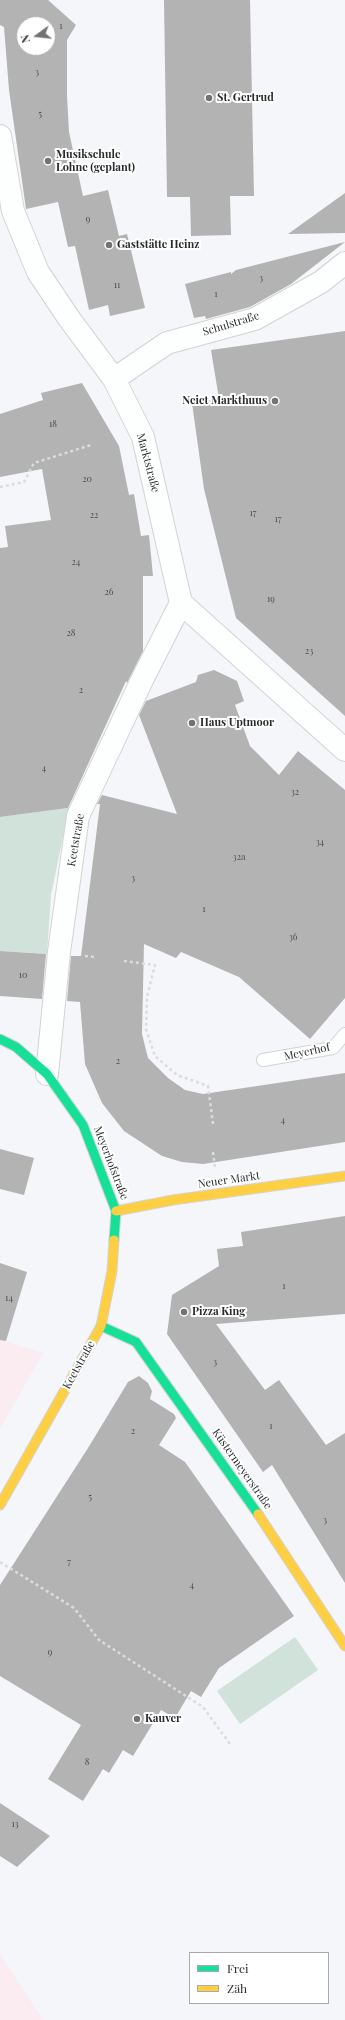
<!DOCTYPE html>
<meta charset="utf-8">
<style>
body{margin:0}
#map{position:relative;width:345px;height:2020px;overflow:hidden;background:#f4f6f9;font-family:"Playfair Display",serif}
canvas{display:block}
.legend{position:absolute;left:189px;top:1952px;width:140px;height:52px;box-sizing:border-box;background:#fff;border:1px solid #aaaaab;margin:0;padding:5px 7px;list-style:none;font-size:12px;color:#2a2b2d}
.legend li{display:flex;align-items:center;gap:8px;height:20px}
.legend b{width:20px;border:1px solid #aaaaab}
.north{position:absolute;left:16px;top:16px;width:40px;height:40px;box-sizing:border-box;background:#fff;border:1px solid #aaaaab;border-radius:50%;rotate:255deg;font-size:11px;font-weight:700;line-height:16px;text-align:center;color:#2a2b2d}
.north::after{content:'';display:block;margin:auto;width:14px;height:18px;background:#717274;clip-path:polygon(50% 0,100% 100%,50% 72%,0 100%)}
</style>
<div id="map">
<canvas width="345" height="2020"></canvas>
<ul class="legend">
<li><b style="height:5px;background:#16e098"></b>Frei</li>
<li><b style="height:5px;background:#ffcf43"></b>Zäh</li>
</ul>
<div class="north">N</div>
</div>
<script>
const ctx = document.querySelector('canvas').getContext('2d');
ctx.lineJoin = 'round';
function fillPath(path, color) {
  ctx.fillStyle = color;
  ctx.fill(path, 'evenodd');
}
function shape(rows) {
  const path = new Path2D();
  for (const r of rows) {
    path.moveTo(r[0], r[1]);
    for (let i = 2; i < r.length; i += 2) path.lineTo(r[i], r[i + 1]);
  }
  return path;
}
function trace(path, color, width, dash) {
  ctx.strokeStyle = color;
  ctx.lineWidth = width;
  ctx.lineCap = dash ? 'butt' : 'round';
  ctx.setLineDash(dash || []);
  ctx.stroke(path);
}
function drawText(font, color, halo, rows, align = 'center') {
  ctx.font = font + ' "Playfair Display",serif';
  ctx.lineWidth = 4;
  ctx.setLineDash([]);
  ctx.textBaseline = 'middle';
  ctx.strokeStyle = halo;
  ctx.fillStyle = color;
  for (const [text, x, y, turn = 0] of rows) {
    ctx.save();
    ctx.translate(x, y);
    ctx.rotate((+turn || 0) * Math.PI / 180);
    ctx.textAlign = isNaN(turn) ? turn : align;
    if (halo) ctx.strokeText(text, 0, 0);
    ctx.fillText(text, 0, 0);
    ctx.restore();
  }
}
fillPath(shape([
 [0,1340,43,1353,0,1429],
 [0,1954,43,2020,0,2020]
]), '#faecf0');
fillPath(shape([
 [69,808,51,895,47,954,0,951,0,817],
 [295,1637,318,1670,240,1724,217,1691]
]), '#d0e2da');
fillPath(shape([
 [0,0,48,0,76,25,67,40,67,97,69,132,83,196,108,190,119,236,127,234,145,308,110,316,108,305,89,310,75,246,68,247,58,202,26,209,9,90,4,27,0,25],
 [24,24,48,24,48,48,24,48],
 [164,0,250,0,254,196,230,196,231,235,191,236,190,197,167,197],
 [345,193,345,233,288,234],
 [345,242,291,284,250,307,206,319,205,316,194,318,185,284,231,272,231,274,236,270],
 [345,331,345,716,236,618,204,489,192,403,219,399,211,350],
 [82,383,119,446,129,495,134,494,141,536,149,535,153,576,143,576,143,651,127,683,126,681,68,808,0,817,0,548,8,547,5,526,51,520,42,469,0,477,0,414,43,400,41,393],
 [214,670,237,681,244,701,235,705,250,746,279,775,298,751,345,790,345,998,310,1039,239,977,181,952,176,958,144,944,142,1034,148,1058,168,1078,185,1090,203,1094,345,1073,345,1142,203,1164,182,1162,162,1156,124,1131,102,1103,85,1064,80,1002,67,1001,71,956,81,956,100,804,97,804,102,795,177,814,139,715,146,701,196,682,198,675],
 [0,951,46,954,42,999,0,996],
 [0,1149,34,1158,24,1195,0,1189],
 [345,1216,345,1314,216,1324,265,1390,279,1380,326,1445,345,1433,345,1583,272,1465,263,1472,167,1334,172,1295,219,1266,217,1249,243,1246,241,1232],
 [0,1263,27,1272,6,1341,0,1340],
 [139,1376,148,1383,152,1391,150,1399,174,1414,176,1418,159,1445,185,1462,294,1616,219,1668,201,1697,191,1691,175,1718,161,1710,133,1756,123,1750,109,1773,103,1769,83,1801,48,1779,81,1725,0,1676,0,1585,88,1448,128,1382],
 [0,1803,50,1836,17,1867,0,1856]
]), '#b3b3b4');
const lane = shape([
 [263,1060,333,1048,345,1034]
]);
const street = shape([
 [0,136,13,211,38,272,68,317,114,379,143,437,181,603,345,750],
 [114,379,167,343,255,319,321,282,345,263],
 [47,1074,59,952,78,816,143,678,181,603]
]);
const fast = shape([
 [0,1039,16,1047,47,1074,83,1125,116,1211,114,1240],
 [101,1326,136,1342,258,1514]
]);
const slow = shape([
 [116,1211,173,1200,345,1176],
 [0,1505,101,1326,112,1271,114,1240],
 [258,1514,345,1646]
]);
trace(lane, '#d2d3d5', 14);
trace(street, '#d2d3d5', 24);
trace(fast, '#d2d3d5', 11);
trace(slow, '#d2d3d5', 11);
trace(shape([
 [0,487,24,482,34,463,91,445],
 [85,956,95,957],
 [124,961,155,965,147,997,146,1029,155,1056,177,1075,208,1086,213,1124],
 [213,1152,215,1167],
 [0,1562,74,1608,99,1640,203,1707,230,1744]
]), '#dbdcdd', 2.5, [3, 3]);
trace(lane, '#fdfefe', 12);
trace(street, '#fdfefe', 22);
trace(fast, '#16e098', 9);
trace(slow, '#ffcf43', 9);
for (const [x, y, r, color] of [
 [209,98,4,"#717274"],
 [48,161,4,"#717274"],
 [109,245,4,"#717274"],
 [275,401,4,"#717274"],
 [192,723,4,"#717274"],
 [184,1312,4,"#717274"],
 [137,1719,4,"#717274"]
]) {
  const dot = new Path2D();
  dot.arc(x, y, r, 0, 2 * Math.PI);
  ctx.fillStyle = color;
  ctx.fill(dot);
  trace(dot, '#fff', 1.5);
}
drawText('9px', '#4c4d4f', null, [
 ["1",61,26],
 ["3",37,72],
 ["5",40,114],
 ["9",88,219],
 ["3",261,278],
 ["11",117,285],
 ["1",216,294],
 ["18",53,424],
 ["20",87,479],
 ["17",253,513],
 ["22",94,515],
 ["17",278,519],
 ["24",76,562],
 ["26",109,592],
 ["19",271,599],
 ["28",71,633],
 ["23",309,651],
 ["2",81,690],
 ["4",44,768],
 ["32",295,792],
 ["34",320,842],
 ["32a",239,857],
 ["3",133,878],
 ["1",204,909],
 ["36",293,937],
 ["10",23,975],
 ["2",118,1061],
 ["4",283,1120],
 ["1",284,1286],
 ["14",9,1298],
 ["3",215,1362],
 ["1",271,1426],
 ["2",133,1431],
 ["5",90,1497],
 ["3",325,1520],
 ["7",69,1562],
 ["4",192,1585],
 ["9",50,1652],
 ["8",87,1762],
 ["13",15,1824]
]);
drawText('bold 11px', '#2a2b2d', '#fff', [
 ["St. Gertrud",217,98],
 ["Musikschule",56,155],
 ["Lohne (geplant)",56,168],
 ["Gaststätte Heinz",117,245],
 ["Neiet Markthuus",267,401,"right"],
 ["Haus Uptmoor",200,723],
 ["Pizza King",192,1312],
 ["Kauver",145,1719]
], 'left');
drawText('11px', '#2a2b2d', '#fff', [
 ["Schulstraße",231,324,-17],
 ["Marktstraße",148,463,75],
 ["Keetstraße",76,840,-80],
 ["Meyerhof",307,1052,-12],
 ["Meyerhofstraße",111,1163,69],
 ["Neuer Markt",229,1180,-8],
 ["Keetstraße",79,1365,-61],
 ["Küstermeyerstraße",242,1469,55]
]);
</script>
